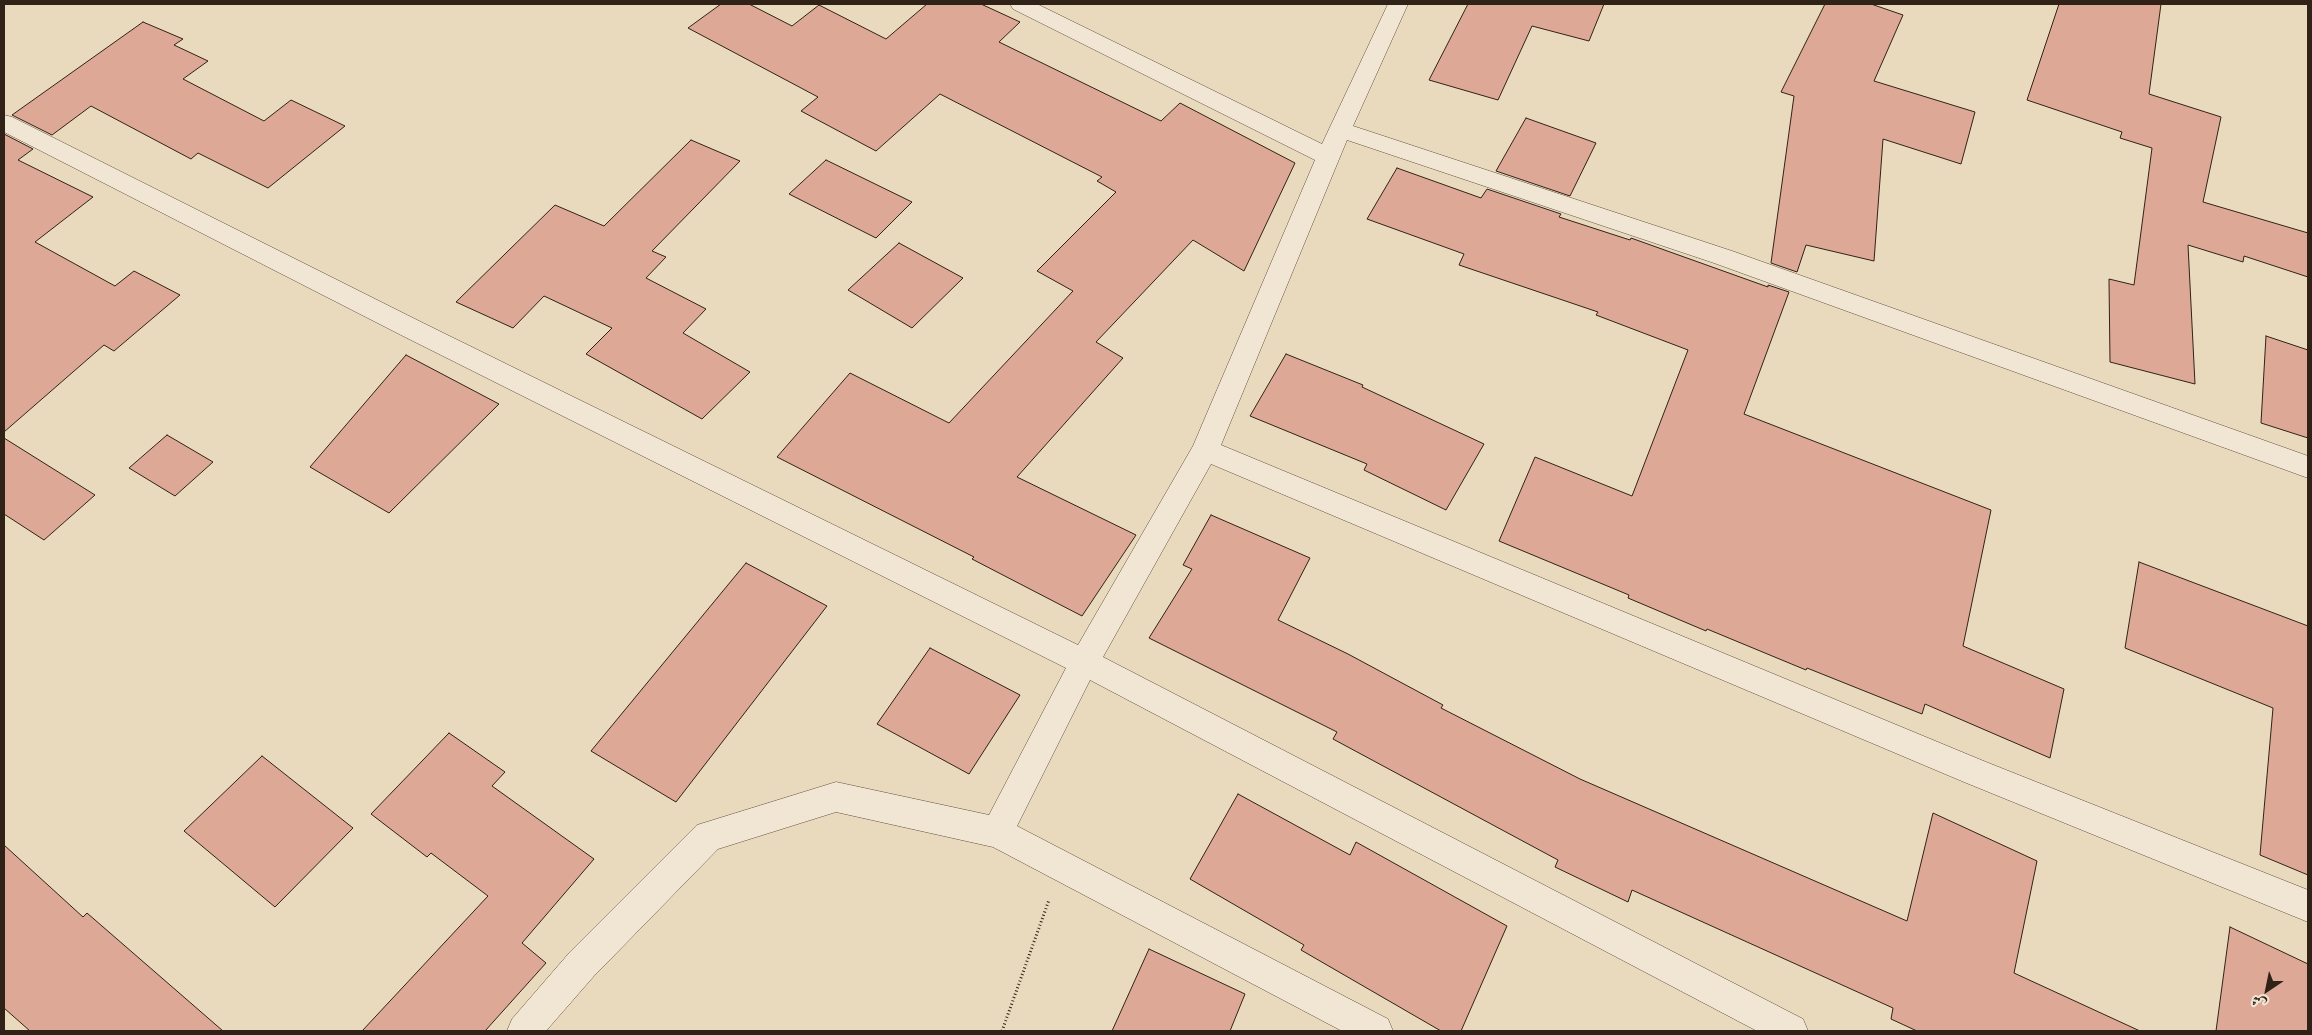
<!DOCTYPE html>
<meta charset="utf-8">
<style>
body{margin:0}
#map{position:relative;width:2312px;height:1035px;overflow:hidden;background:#e9d9bd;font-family:"Libre Caslon Text",Amiri,serif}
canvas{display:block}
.frame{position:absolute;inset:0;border:5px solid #312217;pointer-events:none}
.north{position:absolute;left:2242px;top:965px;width:50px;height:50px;-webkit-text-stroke:4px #f1e6d4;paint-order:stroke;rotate:214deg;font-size:14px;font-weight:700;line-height:20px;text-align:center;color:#312217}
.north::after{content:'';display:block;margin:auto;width:18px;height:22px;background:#312217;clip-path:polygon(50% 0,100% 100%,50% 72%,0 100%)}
</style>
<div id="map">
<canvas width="2312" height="1035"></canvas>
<div class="frame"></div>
<div class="north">ش</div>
</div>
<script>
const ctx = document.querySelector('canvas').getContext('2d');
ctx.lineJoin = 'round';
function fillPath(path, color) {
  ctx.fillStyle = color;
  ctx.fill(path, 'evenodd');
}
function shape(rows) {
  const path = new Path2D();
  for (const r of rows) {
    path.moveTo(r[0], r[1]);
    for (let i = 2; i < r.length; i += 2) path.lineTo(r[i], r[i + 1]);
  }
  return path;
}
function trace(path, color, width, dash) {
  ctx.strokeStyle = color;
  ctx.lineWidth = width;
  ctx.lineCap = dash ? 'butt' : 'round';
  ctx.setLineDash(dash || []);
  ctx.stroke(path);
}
const building = shape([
 [721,4,749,4,792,26,819,5,886,39,927,4,981,4,1020,22,999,42,1161,121,1180,103,1295,163,1244,271,1193,240,1096,342,1123,358,1017,477,1136,535,1082,616,972,559,974,557,777,457,850,373,949,423,1073,291,1037,271,1116,192,1097,181,1102,177,940,94,876,151,801,111,818,97,688,28,721,4],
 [1468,4,1604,4,1589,41,1532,26,1498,100,1429,80,1468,4],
 [1825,4,1871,4,1903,15,1874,81,1975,112,1961,164,1883,139,1874,261,1806,245,1797,272,1771,263,1794,96,1781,92,1825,4],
 [2059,4,2161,4,2149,94,2221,117,2203,202,2308,233,2308,277,2244,256,2243,262,2188,245,2195,384,2110,362,2109,279,2134,285,2152,148,2120,138,2122,132,2027,100,2059,4],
 [143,22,183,39,174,45,208,61,183,79,264,121,291,100,345,126,268,188,198,153,191,159,91,106,52,135,12,115,143,22],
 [1526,118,1596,143,1570,196,1496,171,1526,118],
 [4,134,33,149,18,160,93,197,35,242,115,286,134,271,180,295,114,351,104,345,4,432,4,134],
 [691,140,740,161,652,251,666,257,646,278,706,309,683,333,750,372,702,419,586,354,612,328,544,296,513,328,456,302,555,205,604,226,691,140],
 [826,160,912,202,876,238,789,194,826,160],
 [1397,168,1481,198,1487,189,1561,214,1559,217,1630,240,1631,238,1768,287,1768,285,1789,292,1744,414,1991,510,1963,646,2064,689,2050,758,1925,704,1922,714,1807,668,1806,670,1707,629,1706,631,1628,598,1629,595,1499,541,1535,457,1632,496,1688,350,1596,315,1598,312,1459,265,1464,254,1367,219,1397,168],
 [899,243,963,278,912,328,848,290,899,243],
 [2266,336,2308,350,2308,438,2261,423,2266,336],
 [1286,354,1363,385,1362,387,1484,444,1446,510,1364,470,1367,464,1250,416,1286,354],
 [406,355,499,404,389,513,310,467,406,355],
 [167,435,213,462,175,496,129,468,167,435],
 [4,438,95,495,44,540,4,514,4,438],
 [1211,515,1310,558,1278,620,1348,654,1443,705,1441,708,1580,779,1907,921,1933,813,2037,861,2014,973,2140,1031,1917,1031,1891,1019,1893,1008,1632,890,1628,902,1555,867,1558,860,1333,739,1337,732,1149,638,1192,569,1183,565,1211,515],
 [2139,562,2308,626,2308,875,2260,855,2273,708,2125,648,2139,562],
 [746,563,827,606,676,802,591,751,746,563],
 [930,648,1020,695,969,774,877,724,930,648],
 [449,733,505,772,492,786,594,859,522,943,546,963,485,1031,362,1031,488,896,431,853,427,857,371,814,449,733],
 [262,756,353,828,275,907,184,831,262,756],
 [1238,794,1350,855,1356,842,1507,926,1461,1031,1441,1031,1301,950,1304,945,1190,879,1238,794],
 [4,845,83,917,87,913,223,1031,30,1031,4,1008,4,845],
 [2230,927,2308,964,2308,1031,2216,1031,2230,927],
 [1149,949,1245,994,1230,1031,1112,1031,1149,949]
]);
fillPath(building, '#dda896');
trace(building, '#312217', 1);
const minor = shape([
 [1010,4,1037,4,1322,144,1388,4,1408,4,1353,126,1732,251,2308,456,2308,478,1714,263,1347,140,1221,445,1986,762,2308,890,2308,922,1964,782,1211,464,1103,657,1803,1019,1808,1031,1757,1031,1090,680,1017,826,1388,1019,1393,1031,1342,1031,993,847,836,812,718,849,594,976,546,1031,507,1031,512,1019,570,952,697,825,836,782,989,815,1066,668,401,335,4,132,4,115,12,117,419,321,1078,645,1193,446,1315,160,1013,9,1010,4]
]);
trace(minor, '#5f5040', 1);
trace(shape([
 [1002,1031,1049,900]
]), '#312217', 3, [1, 2.5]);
fillPath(minor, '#f1e6d4');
</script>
